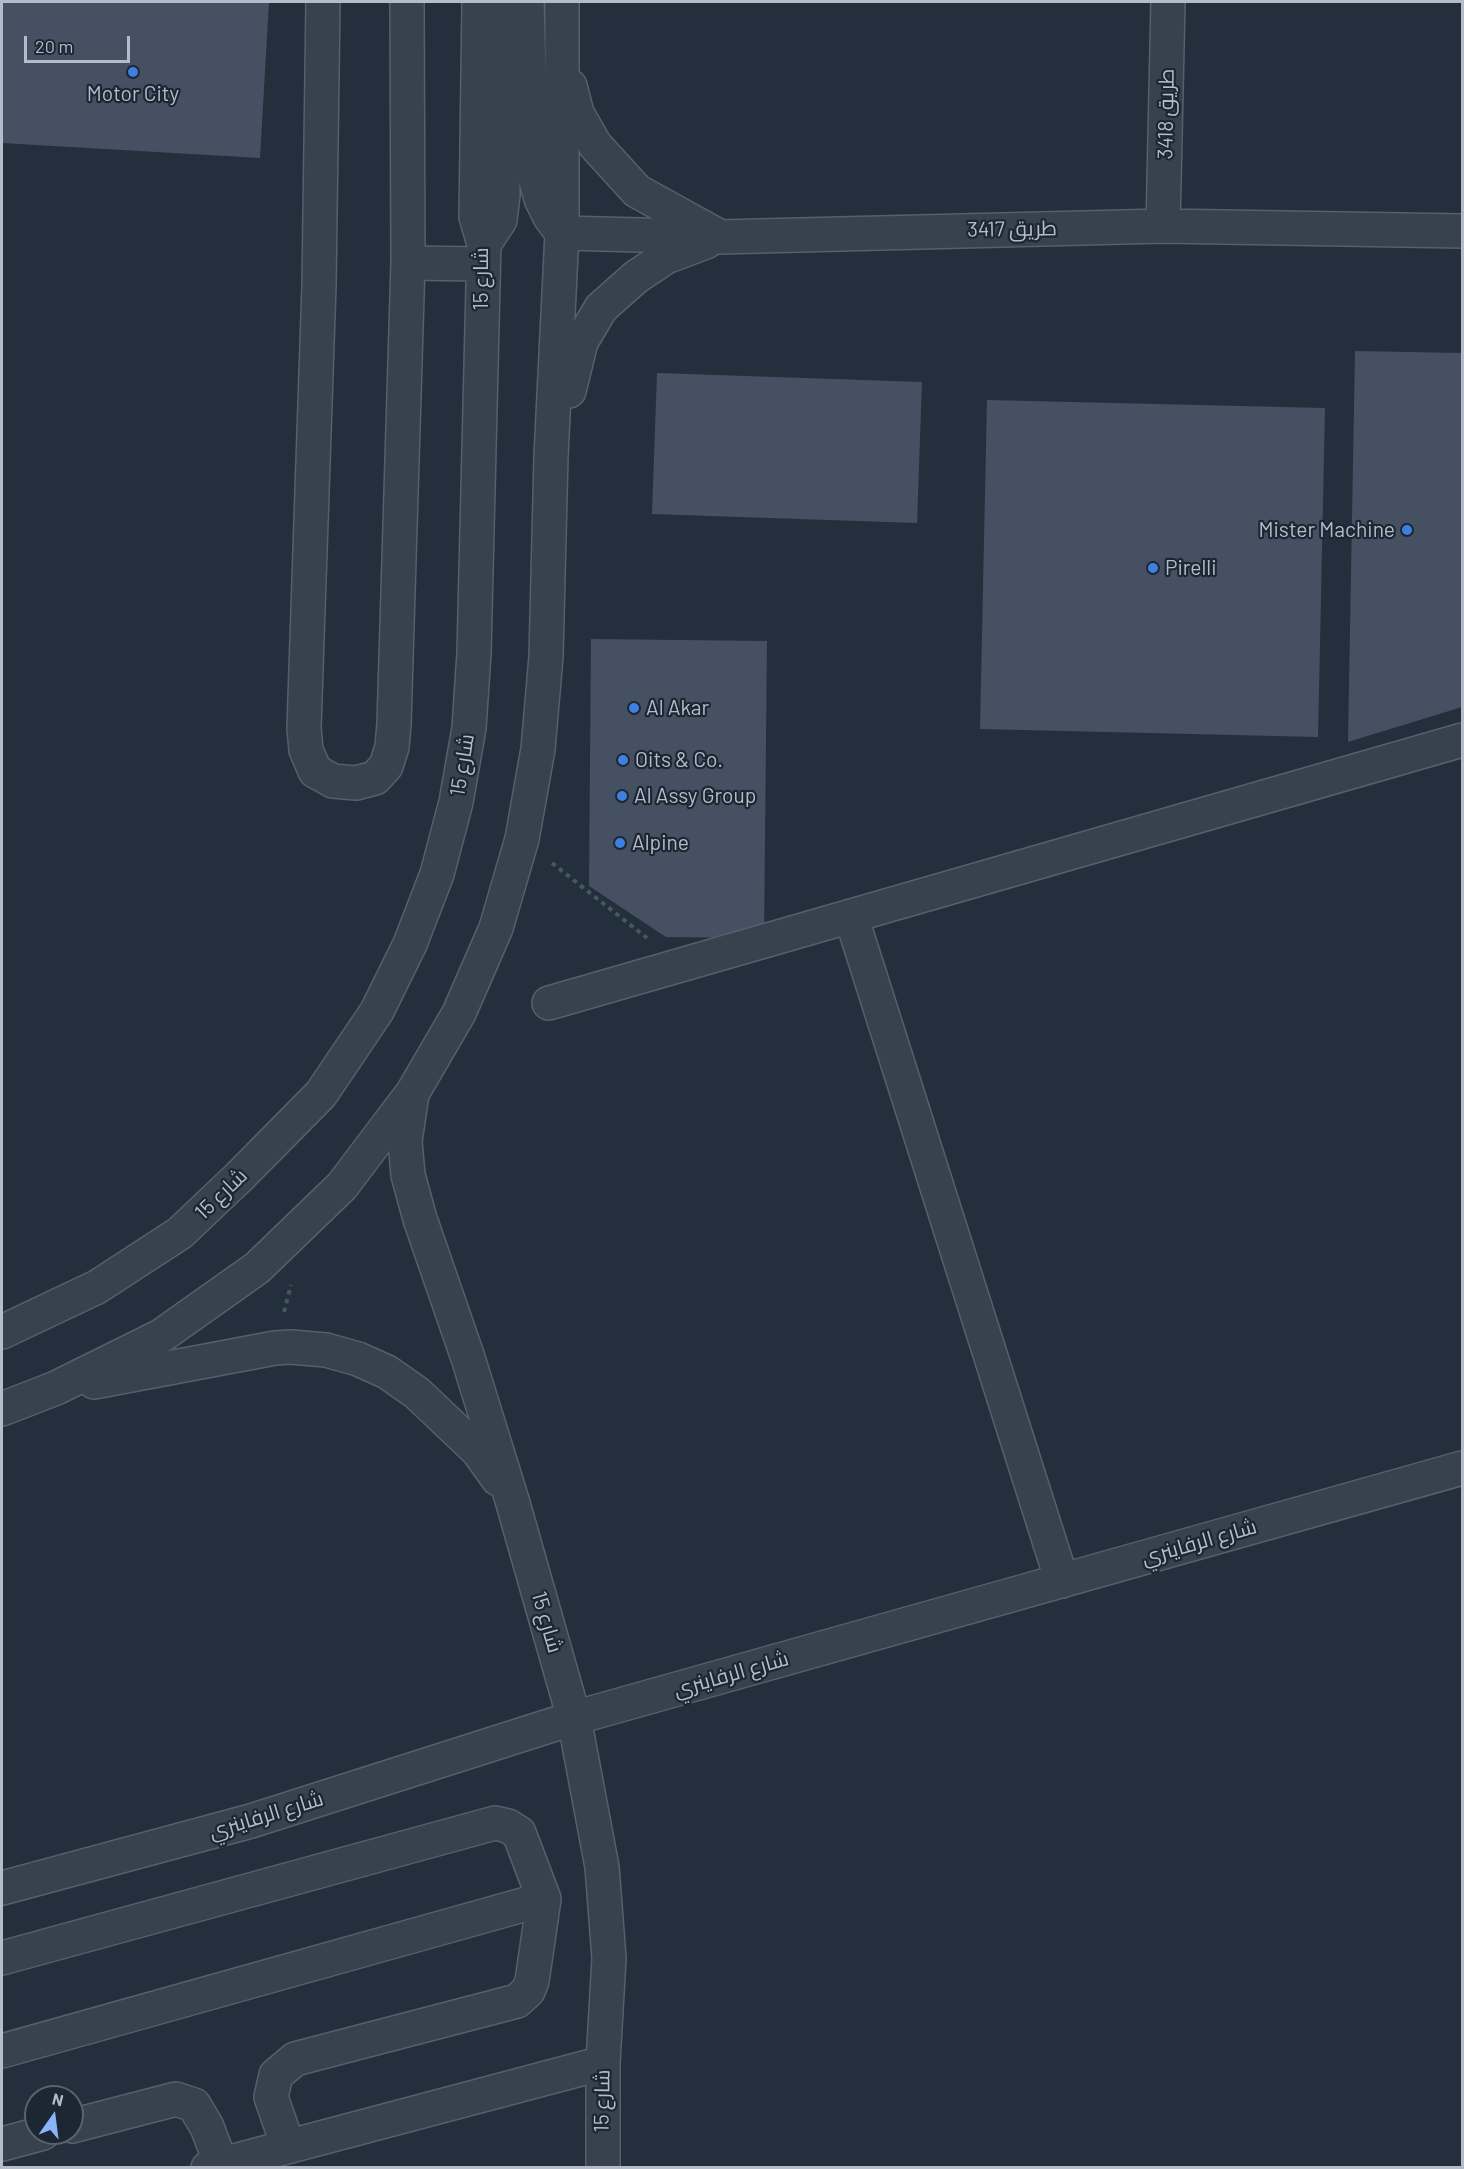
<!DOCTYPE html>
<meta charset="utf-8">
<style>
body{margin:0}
#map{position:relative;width:1464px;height:2169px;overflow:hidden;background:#242f3e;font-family:Barlow,sans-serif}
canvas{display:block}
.frame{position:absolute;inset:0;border:3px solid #b4bcc9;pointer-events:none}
.north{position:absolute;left:24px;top:2085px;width:60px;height:60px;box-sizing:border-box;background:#1d2633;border:2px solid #59626f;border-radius:50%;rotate:14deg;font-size:16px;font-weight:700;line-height:24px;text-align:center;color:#b4bcc9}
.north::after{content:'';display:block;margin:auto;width:21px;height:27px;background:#8ab4f8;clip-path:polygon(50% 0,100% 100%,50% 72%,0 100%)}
.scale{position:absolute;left:24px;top:36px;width:106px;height:27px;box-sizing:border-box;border:3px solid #b4bcc9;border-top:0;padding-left:8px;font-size:18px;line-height:21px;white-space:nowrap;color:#b4bcc9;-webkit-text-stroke:4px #1d2633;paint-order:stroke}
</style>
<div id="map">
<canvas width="1464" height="2169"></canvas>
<div class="frame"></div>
<div class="north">N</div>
<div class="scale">20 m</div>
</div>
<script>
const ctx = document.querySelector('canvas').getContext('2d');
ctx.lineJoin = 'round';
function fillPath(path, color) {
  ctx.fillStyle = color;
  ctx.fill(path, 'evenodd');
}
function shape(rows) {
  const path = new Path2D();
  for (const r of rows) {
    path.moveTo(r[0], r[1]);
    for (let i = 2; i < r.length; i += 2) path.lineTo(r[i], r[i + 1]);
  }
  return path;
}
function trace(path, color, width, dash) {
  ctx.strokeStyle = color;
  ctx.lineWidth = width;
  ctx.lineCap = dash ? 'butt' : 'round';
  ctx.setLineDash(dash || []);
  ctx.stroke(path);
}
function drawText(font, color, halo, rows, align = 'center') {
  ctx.font = font + ' Barlow,Cairo,sans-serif';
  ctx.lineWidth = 4.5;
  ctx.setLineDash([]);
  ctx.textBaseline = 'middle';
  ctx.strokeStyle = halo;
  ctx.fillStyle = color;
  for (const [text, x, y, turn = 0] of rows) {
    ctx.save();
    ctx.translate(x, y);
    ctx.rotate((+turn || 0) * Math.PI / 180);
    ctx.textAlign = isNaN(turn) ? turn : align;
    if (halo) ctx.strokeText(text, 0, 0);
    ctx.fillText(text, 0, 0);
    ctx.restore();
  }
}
fillPath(shape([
 [2,2,269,2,260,158,2,143],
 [1355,351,1462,353,1462,707,1348,742],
 [657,373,922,382,917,523,652,514],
 [987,400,1325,408,1318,737,980,729],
 [591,639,767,641,764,938,666,937,589,886]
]), '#455162');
const minor = shape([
 [323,2,319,285,304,728,306,750,315,771,333,781,356,783,375,778,386,766,392,747,394,724,408,263,407,2],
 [527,2,529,74,535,177,541,199,550,217,562,233,719,237,1163,226,1462,231],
 [570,86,577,113,595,145,637,191,715,234],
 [1163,226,1168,2],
 [484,244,500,220,503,195,501,103,503,2],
 [408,263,483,264],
 [569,391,581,342,601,308,636,277,666,257,706,242],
 [851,916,1062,1581],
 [549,1003,1462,740],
 [412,1094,405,1141,408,1175,420,1219,468,1358,512,1500,574,1718,602,1867,609,1958,603,2063,603,2168],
 [2,1332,97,1287,180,1233,239,1177,321,1094,377,1011,410,944,437,874,456,802,469,728,474,653,484,244,476,217,479,2],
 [94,1382,275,1348,291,1347,326,1350,358,1359,387,1372,417,1393,478,1451,498,1479],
 [2,1409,56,1388,161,1336,257,1268,342,1186,413,1092,459,1013,496,928,522,839,538,749,546,657,551,456,562,233,562,2],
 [2,1888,251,1821,574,1718,1462,1468],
 [2,1958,495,1823,508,1826,519,1833,544,1899,532,1981,528,1991,517,2001,295,2059,276,2075,271,2097,288,2146],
 [2,2051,544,1899],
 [72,2126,176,2099,194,2105,207,2127,221,2164],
 [2,2144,43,2133],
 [208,2168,603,2063]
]);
trace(minor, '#565f6c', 36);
trace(shape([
 [552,863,647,938],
 [284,1312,291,1285]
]), '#44595c', 4, [4.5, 4.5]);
trace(minor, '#38414e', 33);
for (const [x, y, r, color] of [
 [133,72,6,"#3f7fe0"],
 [1407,530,6,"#3f7fe0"],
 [1153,568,6,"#3f7fe0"],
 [634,708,6,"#3f7fe0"],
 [623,760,6,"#3f7fe0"],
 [622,796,6,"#3f7fe0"],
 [620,843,6,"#3f7fe0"]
]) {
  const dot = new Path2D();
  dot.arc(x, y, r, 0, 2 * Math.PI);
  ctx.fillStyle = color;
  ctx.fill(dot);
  trace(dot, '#1d2633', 2);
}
drawText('21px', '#b4bcc9', '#1d2633', [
 ["Motor City",133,94,"center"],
 ["Mister Machine",1395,530,"right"],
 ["Pirelli",1165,568],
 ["Al Akar",646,708],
 ["Oits & Co.",635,760],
 ["Al Assy Group",634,796],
 ["Alpine",632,843]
], 'left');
drawText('21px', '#b4bcc9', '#1d2633', [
 ["طريق 3418",1166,114,-89],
 ["طريق 3417",1012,229,-1],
 ["شارع 15",481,279,-90],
 ["شارع 15",462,765,-81],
 ["شارع 15",221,1194,-44],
 ["شارع الرفاينري",1199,1542,-16],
 ["شارع 15",547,1622,74],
 ["شارع الرفاينري",731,1674,-16],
 ["شارع الرفاينري",266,1815,-17],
 ["شارع 15",602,2101,-89]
]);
</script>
